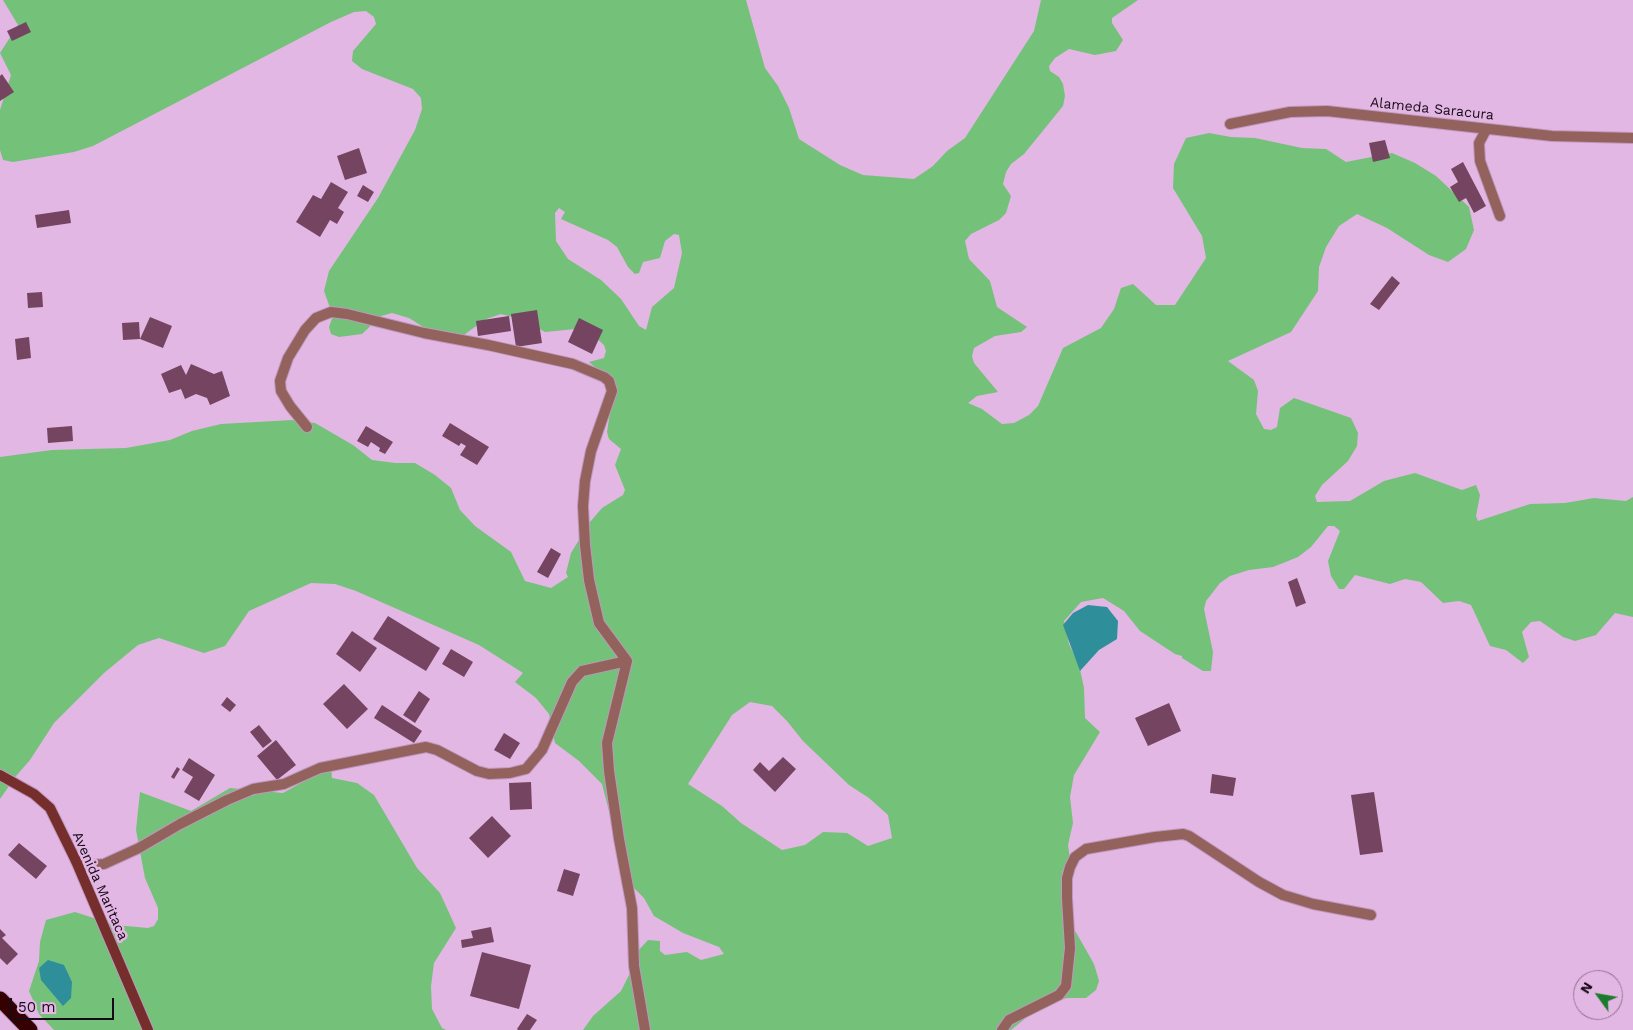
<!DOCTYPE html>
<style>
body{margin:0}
#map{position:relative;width:1633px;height:1030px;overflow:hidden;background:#e2b7e3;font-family:"Work Sans",sans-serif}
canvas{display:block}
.north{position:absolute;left:1573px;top:970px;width:50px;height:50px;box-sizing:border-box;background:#e2b7e3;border:1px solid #917192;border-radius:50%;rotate:302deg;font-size:14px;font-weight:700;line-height:20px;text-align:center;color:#180918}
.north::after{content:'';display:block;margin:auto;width:18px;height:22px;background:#1b7b2c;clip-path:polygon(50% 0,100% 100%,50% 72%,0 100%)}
.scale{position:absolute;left:10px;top:998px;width:104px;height:22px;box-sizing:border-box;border:2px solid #180918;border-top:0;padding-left:6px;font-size:15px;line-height:18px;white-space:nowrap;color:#180918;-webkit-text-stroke:4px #e2b7e3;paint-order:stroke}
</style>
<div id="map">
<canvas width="1633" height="1030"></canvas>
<div class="north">N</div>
<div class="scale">50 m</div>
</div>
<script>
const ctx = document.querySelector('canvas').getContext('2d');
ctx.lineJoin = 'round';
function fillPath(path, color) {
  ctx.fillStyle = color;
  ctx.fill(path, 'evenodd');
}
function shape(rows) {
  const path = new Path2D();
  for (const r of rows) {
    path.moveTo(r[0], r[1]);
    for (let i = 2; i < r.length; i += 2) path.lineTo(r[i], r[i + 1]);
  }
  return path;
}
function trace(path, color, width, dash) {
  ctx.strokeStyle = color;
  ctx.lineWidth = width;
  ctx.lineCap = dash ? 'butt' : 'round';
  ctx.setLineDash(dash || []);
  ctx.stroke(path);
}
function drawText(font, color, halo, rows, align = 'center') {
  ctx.font = font + ' "Work Sans",sans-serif';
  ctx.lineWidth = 5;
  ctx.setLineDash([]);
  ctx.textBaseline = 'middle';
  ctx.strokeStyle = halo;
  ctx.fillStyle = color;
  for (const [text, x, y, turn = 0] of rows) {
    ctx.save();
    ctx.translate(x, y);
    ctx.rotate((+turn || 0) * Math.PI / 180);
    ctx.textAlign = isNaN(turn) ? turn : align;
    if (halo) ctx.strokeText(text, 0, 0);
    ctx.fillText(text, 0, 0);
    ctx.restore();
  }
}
fillPath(shape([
 [3,0,746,0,765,68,778,86,789,108,799,139,840,165,863,175,914,179,933,166,947,151,965,138,1034,31,1041,0,1144,0,1138,0,1112,18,1112,23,1123,40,1116,51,1095,55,1069,49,1055,58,1049,66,1050,71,1059,77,1063,84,1065,96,1063,106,1024,154,1011,164,1006,172,1003,184,1011,196,1006,213,999,220,971,234,965,241,969,259,990,281,997,307,1027,327,1021,332,995,336,974,348,972,356,974,363,998,392,977,396,968,403,982,409,1002,424,1014,423,1029,415,1038,406,1063,348,1101,328,1114,309,1121,288,1133,284,1156,305,1175,305,1206,258,1202,236,1173,188,1174,164,1186,138,1209,133,1231,137,1255,138,1302,148,1326,149,1346,162,1392,153,1415,163,1436,176,1469,207,1474,230,1466,249,1448,262,1429,255,1387,228,1357,214,1339,226,1326,247,1319,267,1318,291,1291,332,1228,361,1254,380,1258,391,1256,414,1264,429,1271,430,1277,427,1280,408,1294,398,1351,418,1358,433,1357,446,1348,461,1322,485,1315,496,1317,502,1350,501,1384,481,1415,473,1462,490,1476,485,1480,495,1476,516,1478,521,1530,504,1565,503,1594,498,1626,501,1633,497,1633,617,1615,613,1596,635,1575,641,1563,637,1540,621,1531,622,1522,632,1529,657,1523,663,1506,650,1490,646,1471,605,1459,601,1443,603,1421,582,1405,579,1390,584,1355,575,1344,589,1339,589,1331,576,1328,561,1340,531,1334,526,1328,526,1311,547,1298,557,1273,567,1249,570,1230,576,1220,583,1206,601,1204,609,1213,652,1211,671,1203,671,1182,658,1182,656,1175,654,1140,631,1124,611,1103,598,1081,602,1064,621,1069,644,1079,665,1084,688,1085,718,1100,732,1074,775,1070,797,1073,823,1068,845,1070,860,1062,872,1069,920,1094,964,1099,981,1096,990,1086,998,1067,998,1042,1005,1011,1030,583,1030,593,1016,621,991,630,973,636,953,648,940,660,941,660,951,665,955,687,952,701,960,724,954,719,947,683,933,654,916,644,898,634,888,621,858,602,784,579,761,555,743,549,714,536,698,515,682,523,673,479,645,356,591,335,584,311,583,249,611,225,646,204,653,159,638,138,645,104,673,54,723,30,760,16,776,0,799,0,457,52,450,126,448,170,440,192,431,221,424,292,420,315,423,353,445,372,460,395,463,415,463,435,475,451,488,460,510,475,526,511,552,525,581,551,588,568,577,566,573,571,553,590,522,602,508,623,495,625,490,615,465,621,449,609,439,607,432,612,399,612,382,589,362,604,358,606,351,604,345,585,328,545,332,524,320,501,314,486,319,461,337,436,335,409,318,392,313,381,316,362,334,339,337,331,334,329,327,333,316,324,291,329,271,378,198,415,130,422,109,421,98,413,89,362,69,352,61,353,51,376,24,374,17,366,11,354,12,331,22,93,146,74,152,13,162,3,160,0,150,0,110,11,75,0,53,18,25],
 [559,208,565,212,561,219,608,240,617,247,628,267,635,274,639,273,643,262,660,258,665,241,674,234,679,235,682,253,674,288,652,307,646,330,639,326,621,299,601,280,568,259,556,241,555,213],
 [750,702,772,706,787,721,803,741,849,785,869,798,888,815,892,838,868,846,847,833,823,832,805,845,782,850,741,823,722,806,688,784,732,715],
 [331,766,332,778,357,783,374,795,417,868,440,893,456,928,434,963,431,986,432,1009,442,1028,446,1030,54,1030,39,1014,29,991,39,961,40,942,46,920,75,912,115,925,148,928,154,926,158,919,158,908,145,878,136,830,140,792,191,811,230,788,283,793]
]), '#74c179');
fillPath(shape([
 [1088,605,1107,607,1118,621,1117,639,1099,650,1080,671,1063,625,1073,613],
 [48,960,64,965,72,982,71,998,63,1006,41,980,39,968]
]), '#2e8f9a');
fillPath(shape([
 [26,22,31,32,12,41,7,31],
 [2,74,14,92,0,101,0,76],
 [1385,140,1390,158,1373,162,1369,143],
 [359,148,367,173,345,180,337,156],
 [1463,162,1486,206,1474,213,1466,198,1459,202,1450,187,1458,182,1451,169],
 [331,182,348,192,338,208,344,212,337,224,330,220,320,237,296,222,313,195,321,199],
 [363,185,374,192,368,202,357,196],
 [69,210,71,223,37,228,35,215],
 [1392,276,1400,283,1379,310,1370,304],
 [42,292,43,307,28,308,27,293],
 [537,310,542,343,516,347,511,314],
 [509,316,511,331,478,336,476,321],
 [150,317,172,326,163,348,140,339],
 [579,318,603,330,592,354,568,342],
 [139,322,140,339,123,340,122,323],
 [29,337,31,358,17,360,15,339],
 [191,364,214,374,222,371,230,396,210,405,207,398,196,394,185,399,181,389,169,393,161,374,181,365,186,375],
 [450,423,489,447,477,465,460,455,466,446,461,443,459,446,442,436],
 [72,426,73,441,48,443,47,428],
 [366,426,393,442,385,454,379,451,380,448,371,442,368,447,357,441],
 [551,548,561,554,548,578,537,572],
 [1297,578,1306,603,1296,607,1288,582],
 [388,616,440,648,426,671,373,639],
 [352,631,377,648,360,672,336,654],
 [451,649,473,662,464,677,442,664],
 [344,684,368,709,347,729,323,704],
 [419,691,430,699,415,723,403,715],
 [227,697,236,705,230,712,221,705],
 [1169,703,1181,731,1148,746,1135,718],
 [382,705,422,731,414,743,374,718],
 [259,725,272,741,263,748,250,732],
 [504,733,520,743,510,759,494,750],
 [276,740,296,765,277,780,257,756],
 [783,757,796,769,775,792,753,770,760,762,769,771],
 [189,758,215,775,199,801,184,792,193,777,182,770],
 [177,767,180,769,174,779,171,777],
 [1212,774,1236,778,1233,796,1210,793],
 [531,782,532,809,510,810,509,783],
 [1374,792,1383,852,1360,855,1351,795],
 [492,816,511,836,488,858,469,838],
 [19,843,47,866,36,879,8,855],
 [564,869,580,874,573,896,557,891],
 [491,927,494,942,462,948,461,940,473,938,471,931],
 [0,929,6,935,2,938,18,954,7,965,0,958],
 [482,952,531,965,519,1009,470,996],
 [527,1014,537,1020,530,1030,518,1030,517,1029]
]), '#754460');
const street = shape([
 [1230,124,1290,112,1327,111,1552,136,1633,138],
 [1486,130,1479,143,1480,161,1500,216],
 [307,427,290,406,281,391,280,381,288,358,305,330,316,318,331,312,347,314,424,333,488,345,573,364,604,377,609,381,612,391,591,451,585,481,583,506,585,545,589,580,599,623,627,661],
 [627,661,607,743,609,771,619,839,632,908,634,966,645,1030],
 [76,861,91,865,104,864,139,848,180,824,227,800,253,789,284,784,320,768,426,747,437,750,477,771,489,774,510,773,526,769,542,750,572,682,582,671,627,661],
 [1002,1030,1009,1020,1059,995,1066,986,1070,948,1067,898,1067,878,1070,867,1075,857,1086,849,1155,837,1183,834,1189,836,1259,882,1283,895,1313,904,1371,915]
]);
const secondary = shape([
 [0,775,34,794,50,808,76,861,148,1030]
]);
const highway = shape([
 [0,999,30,1030]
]);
trace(street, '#be98be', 12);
trace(secondary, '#be98be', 12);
trace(highway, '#be98be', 17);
trace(street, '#94625d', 10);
trace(secondary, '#752e2b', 10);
trace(highway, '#340001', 15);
drawText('14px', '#180918', '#e2b7e3', [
 ["Alameda Saracura",1432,109,6],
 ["Avenida Maritaca",100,886,66]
]);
</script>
